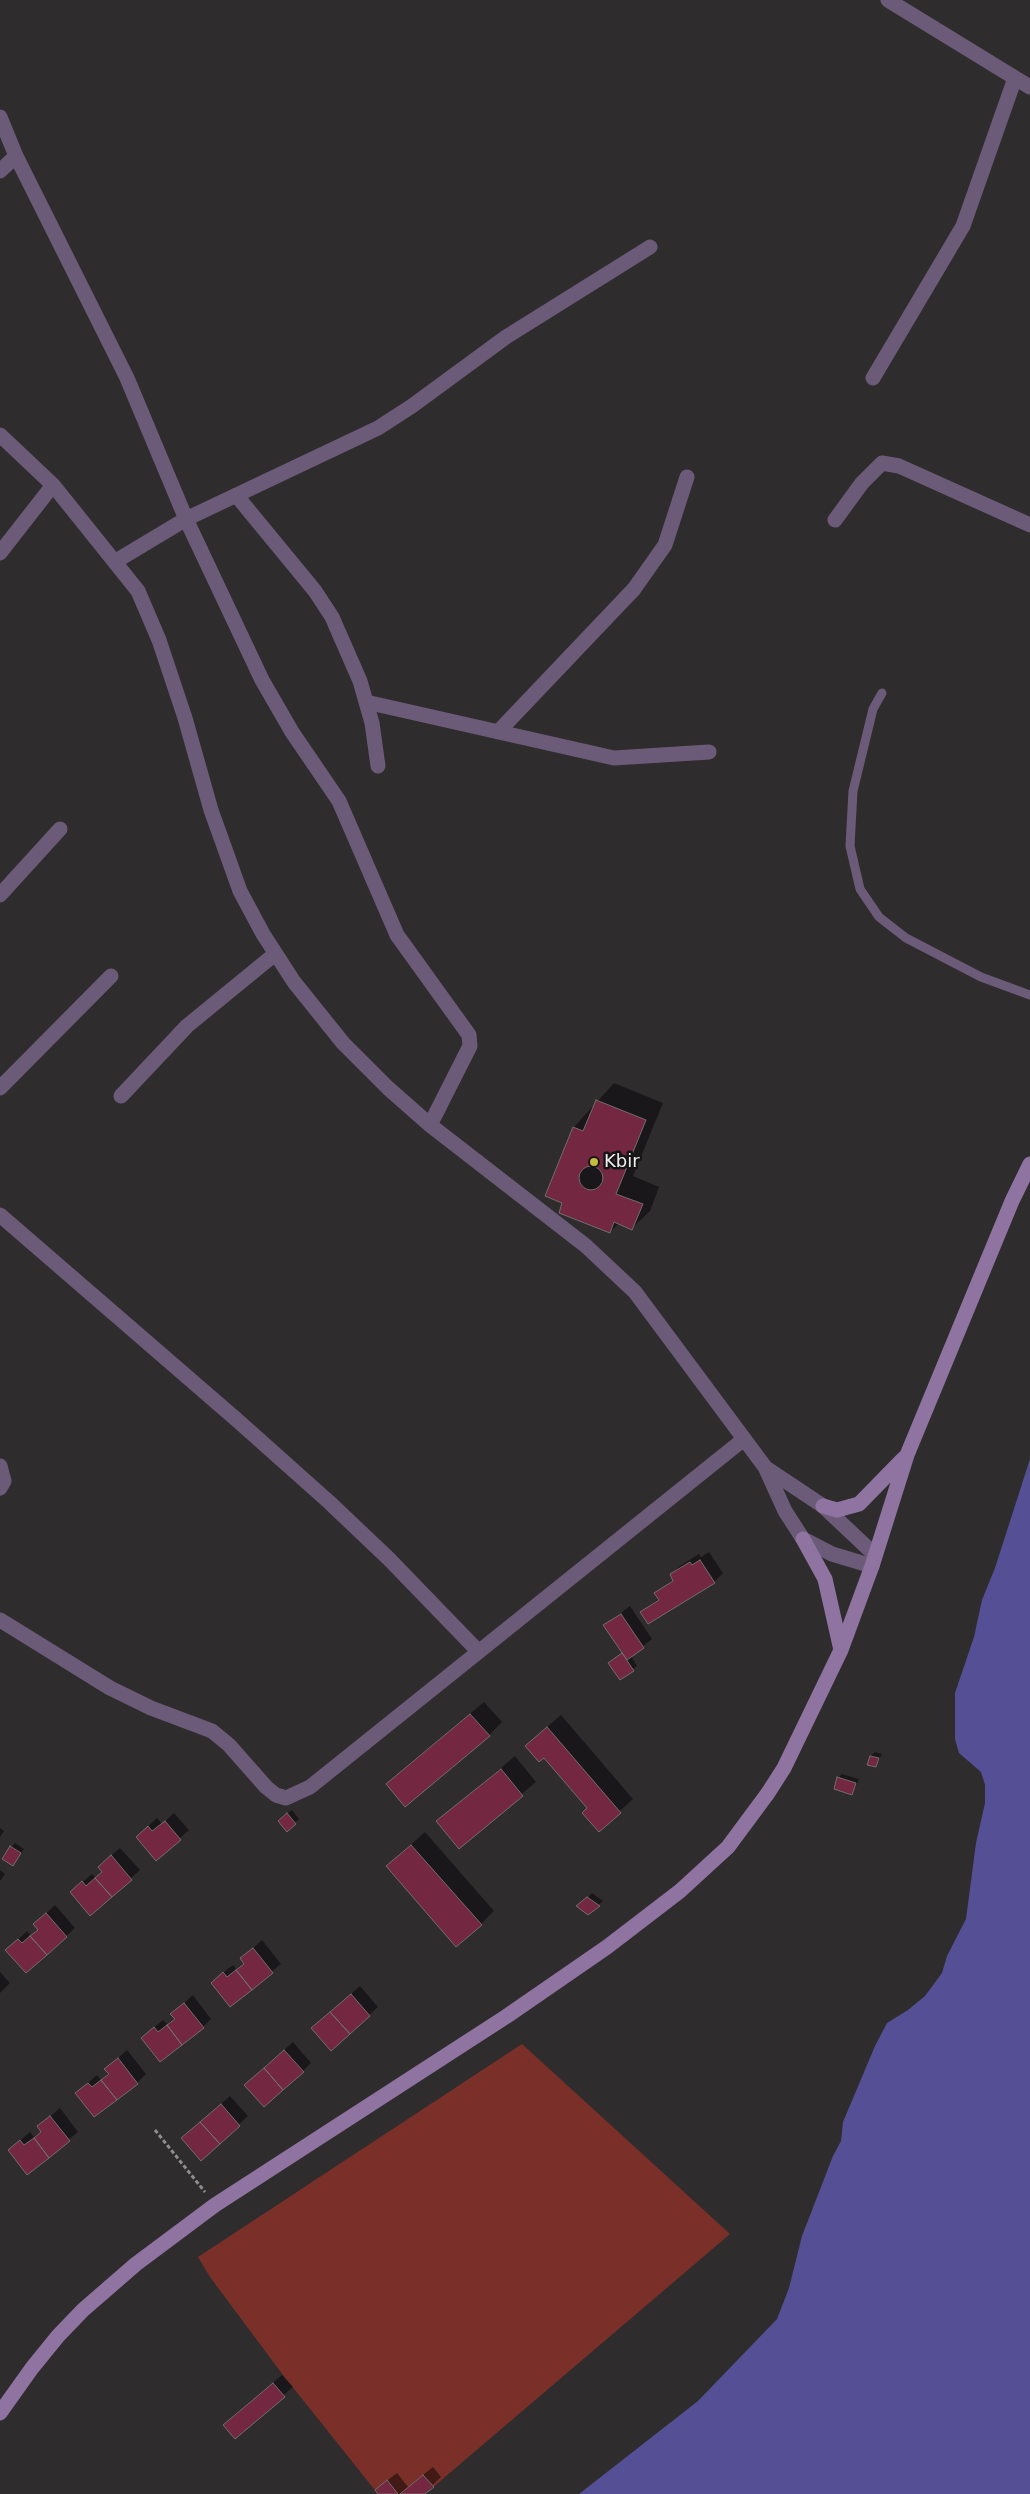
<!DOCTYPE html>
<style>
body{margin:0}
canvas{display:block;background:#2f2c2e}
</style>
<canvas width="1030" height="2494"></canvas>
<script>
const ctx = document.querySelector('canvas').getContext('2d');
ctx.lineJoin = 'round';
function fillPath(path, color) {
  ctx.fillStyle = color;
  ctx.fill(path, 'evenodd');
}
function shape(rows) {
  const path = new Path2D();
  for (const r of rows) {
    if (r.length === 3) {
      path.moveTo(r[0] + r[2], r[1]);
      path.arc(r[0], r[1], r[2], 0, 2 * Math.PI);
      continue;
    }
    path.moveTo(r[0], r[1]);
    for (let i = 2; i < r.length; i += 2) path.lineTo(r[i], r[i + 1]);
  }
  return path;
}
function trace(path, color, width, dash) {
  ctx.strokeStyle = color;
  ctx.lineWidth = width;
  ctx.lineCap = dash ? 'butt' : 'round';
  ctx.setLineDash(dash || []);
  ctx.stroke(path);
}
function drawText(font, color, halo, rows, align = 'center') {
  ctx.font = font + ' "DejaVu Sans",sans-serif';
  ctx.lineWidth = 5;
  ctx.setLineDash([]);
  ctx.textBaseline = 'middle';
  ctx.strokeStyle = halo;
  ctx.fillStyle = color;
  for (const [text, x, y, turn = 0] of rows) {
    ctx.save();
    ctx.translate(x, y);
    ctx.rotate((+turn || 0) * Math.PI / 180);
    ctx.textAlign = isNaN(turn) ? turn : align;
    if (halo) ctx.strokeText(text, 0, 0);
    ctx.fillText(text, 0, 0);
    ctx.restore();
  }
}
fillPath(shape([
 [522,2044,730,2234,425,2494,378,2494,283,2375,210,2277,198,2257]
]), '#7a3028');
fillPath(shape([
 [1030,1459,1030,2494,579,2494,698,2401,777,2319,789,2288,802,2236,833,2156,841,2141,843,2122,875,2046,887,2023,908,2010,925,1996,942,1973,947,1956,966,1919,976,1843,985,1803,985,1785,981,1772,959,1753,955,1739,955,1693,974,1637,982,1600,995,1568]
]), '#554f95');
fillPath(shape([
 [614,1083,663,1103,633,1176,659,1187,650,1211,632,1228,619,1223,610,1232,564,1202,547,1195,574,1127],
 [709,1552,723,1573,714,1582,642,1612,659,1598,656,1593,674,1579,671,1574,680,1566,699,1554,701,1557],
 [630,1606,652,1639,631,1656,637,1666,620,1679,610,1663,623,1653,605,1625],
 [484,1702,502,1722,489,1735,401,1771],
 [561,1715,633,1799,599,1830,589,1808,540,1733],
 [875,1752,882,1754,876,1766,871,1756],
 [515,1756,536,1782,459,1847,438,1821],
 [842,1774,859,1779,852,1794,838,1778],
 [292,1810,299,1819,287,1830,283,1817],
 [174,1813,189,1830,156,1859,146,1828,157,1818,162,1824],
 [0,1828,4,1831,0,1837],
 [425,1832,494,1911,481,1924,401,1853],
 [15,1843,24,1849,13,1864,11,1847],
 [120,1848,140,1870,91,1914,80,1884,92,1874,96,1878,104,1871,108,1858],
 [0,1870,5,1874,0,1881],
 [592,1893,603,1901,588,1914,582,1903],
 [55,1905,75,1928,26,1972,7,1950,27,1931,31,1936,39,1929,43,1916],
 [262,1940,281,1964,230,2005,221,1974,233,1965,236,1969,245,1963,241,1959],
 [0,1972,10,1983,0,1993],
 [360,1986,378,2007,331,2049,321,2020],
 [193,1995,211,2019,203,2027,142,2038,163,2020,167,2024,175,2018,172,2014],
 [293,2042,311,2063,303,2071,255,2076],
 [127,2050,146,2074,137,2083,77,2093,97,2075,101,2080,109,2073,106,2069],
 [230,2096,248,2116,201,2159,191,2130],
 [60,2108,78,2132,27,2173,18,2142,30,2132,34,2137,42,2131,39,2126],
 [282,2375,293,2387,235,2437,233,2416],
 [433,2467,441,2477,423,2494,379,2494,385,2482,397,2473,408,2487]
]), '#0007');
const building = shape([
 [596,1100,646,1120,616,1194,643,1204,632,1230,614,1222,610,1233,559,1213,562,1203,545,1196,573,1127,583,1131,596,1100],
 [591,1178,12],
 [700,1560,715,1583,648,1624,640,1612,659,1600,654,1593,673,1581,670,1574,690,1562,692,1565,700,1560],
 [621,1614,644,1648,627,1660,603,1625,621,1614],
 [622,1653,634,1671,620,1680,608,1663,622,1653],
 [470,1714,490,1736,405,1807,386,1784,470,1714],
 [547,1727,621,1813,599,1832,582,1813,587,1808,544,1758,539,1762,525,1746,547,1727],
 [870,1756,879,1758,876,1767,867,1765,870,1756],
 [501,1769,523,1796,459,1849,436,1821,501,1769],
 [837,1777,856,1783,852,1795,834,1789,837,1777],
 [287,1813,296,1824,287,1832,278,1821,287,1813],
 [165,1821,181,1840,156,1861,136,1837,148,1826,152,1831,165,1821],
 [411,1845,482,1925,456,1947,386,1866,411,1845],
 [10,1846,21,1853,13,1866,2,1859,10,1846],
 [111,1855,132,1880,112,1897,95,1878,102,1872,98,1867,111,1855],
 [95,1878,112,1897,90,1916,70,1892,82,1881,86,1886,95,1878],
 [587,1897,600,1906,588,1915,576,1906,587,1897],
 [46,1913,67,1937,47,1955,30,1936,38,1930,33,1924,46,1913],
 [30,1936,47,1955,26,1973,5,1950,18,1939,22,1943,30,1936],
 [253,1948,273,1973,252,1990,236,1970,244,1964,240,1958,253,1948],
 [236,1970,252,1990,230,2007,211,1983,223,1972,227,1977,236,1970],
 [351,1994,370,2016,350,2034,330,2012,351,1994],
 [184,2003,204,2028,182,2045,167,2025,175,2019,170,2014,184,2003],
 [330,2012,350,2034,331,2051,311,2028,330,2012],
 [167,2025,182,2045,160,2062,141,2038,154,2027,158,2032,167,2025],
 [284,2050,304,2072,283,2090,264,2068,284,2050],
 [118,2058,138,2084,117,2100,101,2080,109,2074,104,2069,118,2058],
 [264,2068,283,2090,264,2107,244,2085,264,2068],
 [101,2080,117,2100,94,2117,75,2093,88,2083,92,2087,101,2080],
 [221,2104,240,2126,220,2144,200,2122,221,2104],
 [50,2116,70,2141,49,2158,34,2138,41,2132,37,2126,50,2116],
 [200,2122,220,2144,201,2161,181,2138,200,2122],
 [34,2138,49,2158,27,2175,8,2150,20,2140,24,2145,34,2138],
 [273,2383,285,2397,235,2439,223,2425,273,2383],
 [423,2475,434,2487,425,2494,400,2494,423,2475],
 [387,2480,398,2494,378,2494,375,2490,387,2480]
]);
fillPath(building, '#742741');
trace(building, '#716d6e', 1);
trace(shape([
 [155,2130,205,2192]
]), '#8f8d8e', 3, [4, 2.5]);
trace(shape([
 [882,693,873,709,853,791,850,846,860,889,879,917,906,938,981,977,1030,995]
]), '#6c5b78', 9);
trace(shape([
 [888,0,1030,87],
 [0,117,16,156,0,171],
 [16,156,127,378,186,519,116,561],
 [873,378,963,226,1015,78],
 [0,435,53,485,138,591,159,640,185,718,211,810,240,891,263,934,294,982,343,1043,388,1088,430,1125,586,1246,635,1292,765,1467,785,1511,803,1539,832,1554,872,1566],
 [236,495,315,591,332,617,360,681,372,723,378,766],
 [835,520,862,483,882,463,899,466,1030,525],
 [0,553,53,485],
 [366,702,614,758,709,752],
 [498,732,634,589,665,545,687,477],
 [0,895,60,829],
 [0,1088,111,976],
 [121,1096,187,1026,275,954],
 [430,1125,470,1046,469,1035,397,935,339,801,292,732,262,680,186,519,378,428,412,406,506,337,650,247],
 [0,1215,237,1420,329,1502,389,1559,478,1651],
 [0,1466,4,1481,0,1488],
 [766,1468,823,1506,875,1555],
 [0,1620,110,1688,151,1708,212,1731,229,1745,266,1787,276,1795,286,1798,310,1787,744,1439]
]), '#6c5b78', 15);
trace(shape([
 [823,1506,837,1510,859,1504,904,1458],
 [803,1539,825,1579,841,1650],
 [0,2413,32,2368,58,2336,83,2310,136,2264,215,2205,507,2016,607,1947,680,1891,728,1847,768,1793,784,1768,841,1650,872,1566,907,1455,1012,1201,1030,1164]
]), '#8f74a2', 15);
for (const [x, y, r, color] of [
 [594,1162,5,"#c3bd3e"]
]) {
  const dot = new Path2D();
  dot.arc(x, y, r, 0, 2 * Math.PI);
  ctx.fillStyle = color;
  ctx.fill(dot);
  trace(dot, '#161516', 2);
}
drawText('18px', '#efedee', '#161516', [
 ["Kbir",604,1162]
], 'left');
</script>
